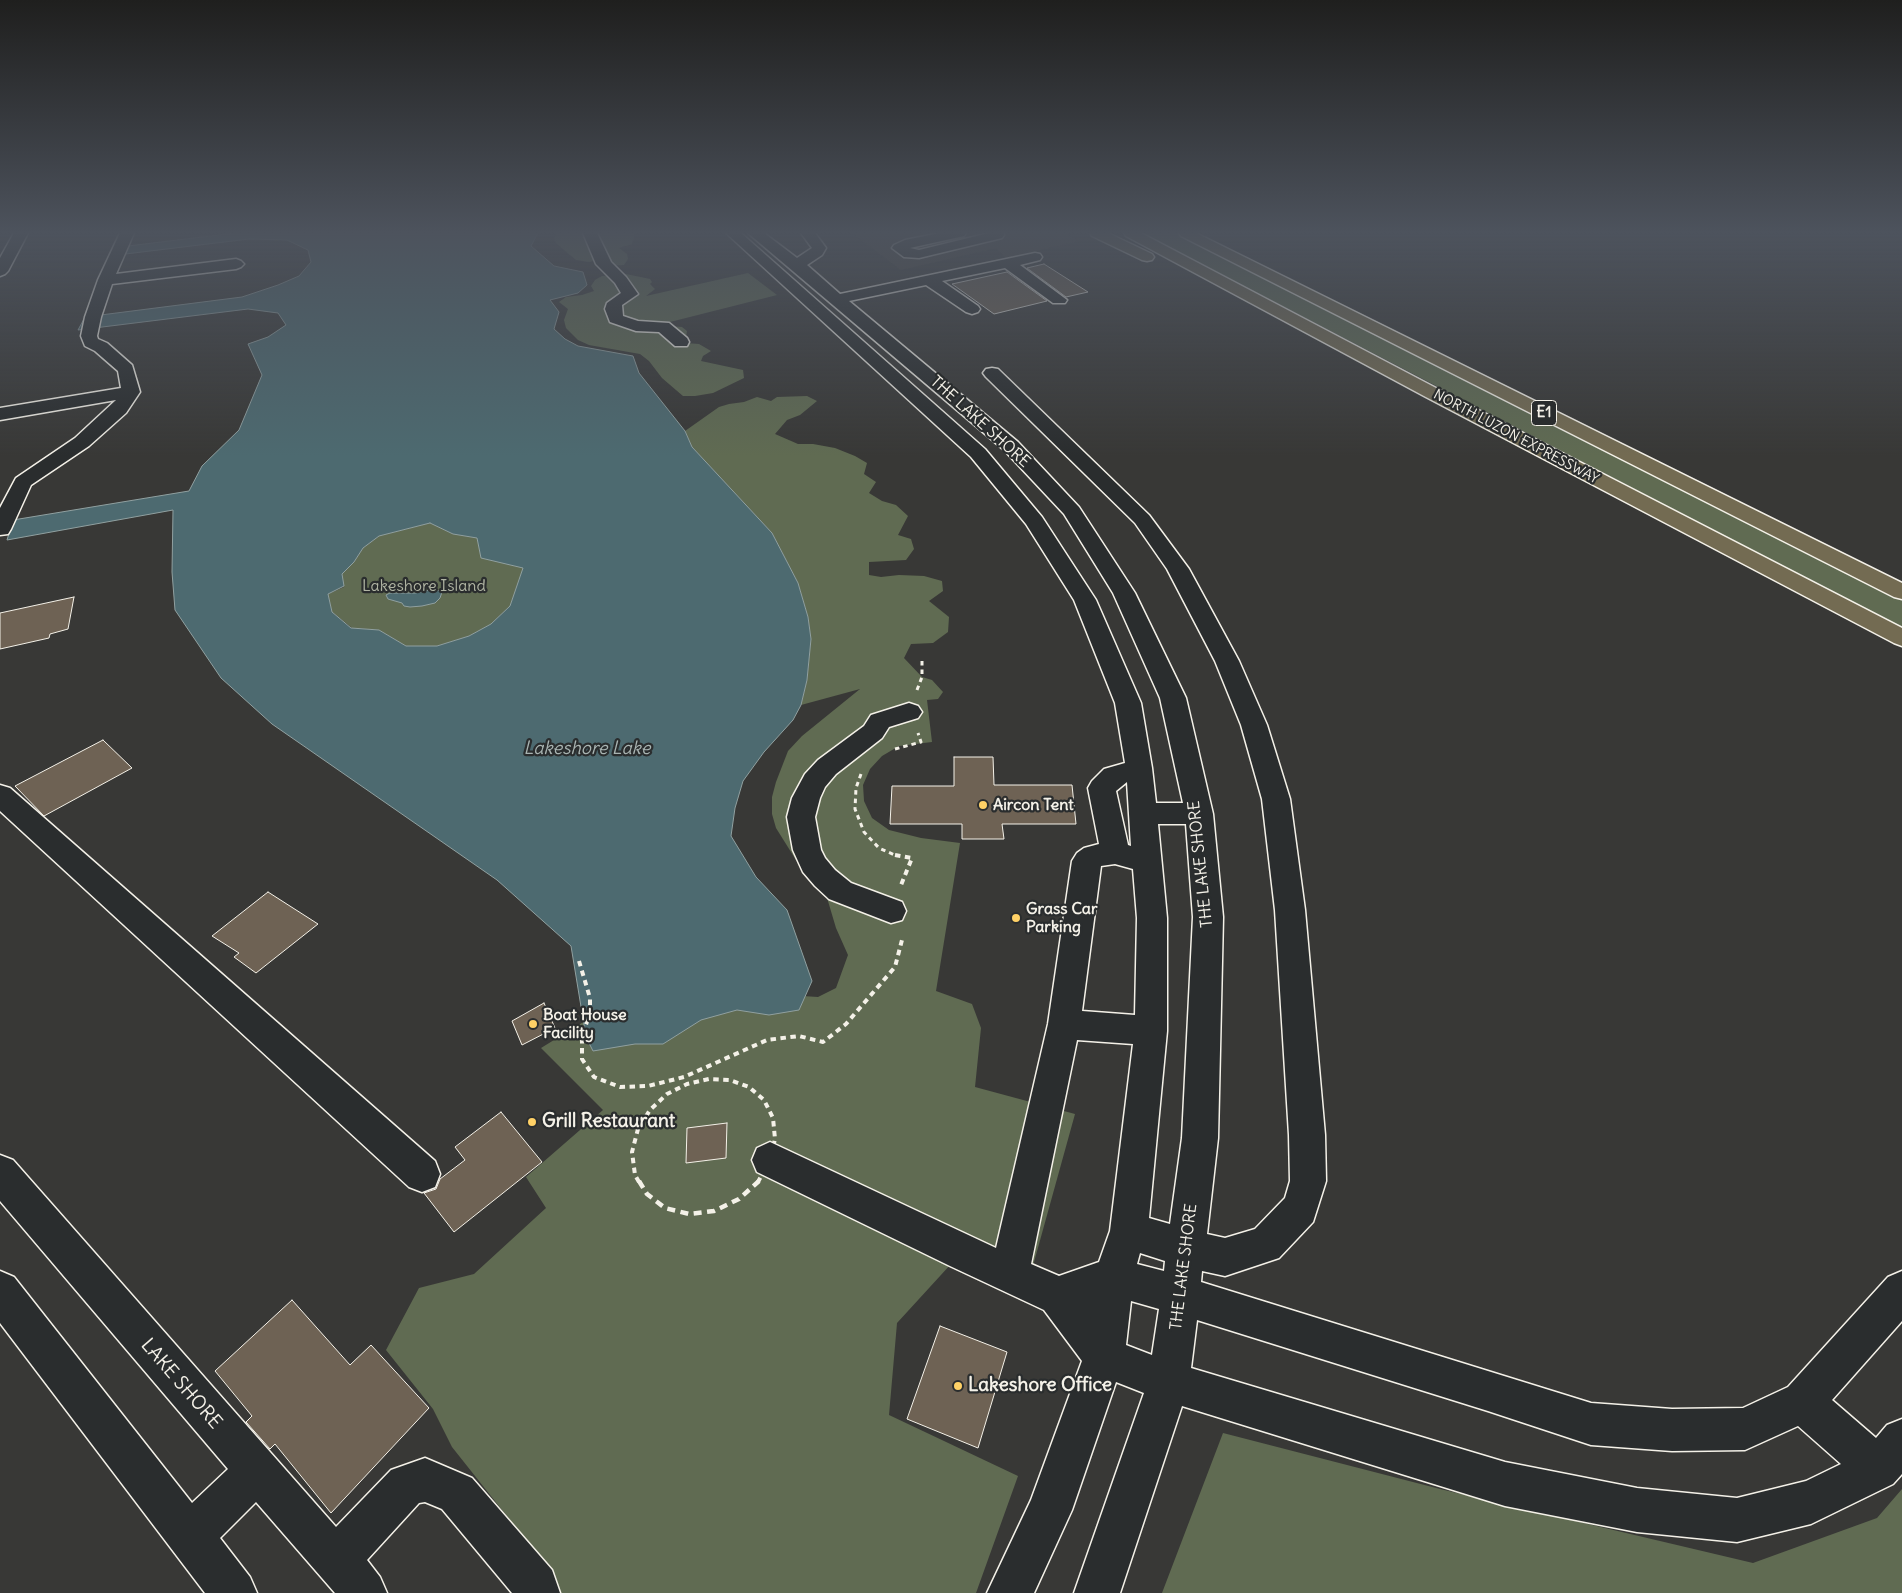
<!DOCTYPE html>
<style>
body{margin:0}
canvas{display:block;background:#383836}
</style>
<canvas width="1902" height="1593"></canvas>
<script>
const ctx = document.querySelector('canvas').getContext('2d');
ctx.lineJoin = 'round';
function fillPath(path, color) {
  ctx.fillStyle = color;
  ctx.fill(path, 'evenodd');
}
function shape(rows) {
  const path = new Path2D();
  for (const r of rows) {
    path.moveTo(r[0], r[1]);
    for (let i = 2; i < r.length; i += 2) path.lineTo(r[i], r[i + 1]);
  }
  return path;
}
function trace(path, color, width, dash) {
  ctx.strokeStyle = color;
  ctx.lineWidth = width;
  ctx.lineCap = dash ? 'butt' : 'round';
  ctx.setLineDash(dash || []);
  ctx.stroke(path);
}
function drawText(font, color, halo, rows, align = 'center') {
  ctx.font = font + ' Delius,sans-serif';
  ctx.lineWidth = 4.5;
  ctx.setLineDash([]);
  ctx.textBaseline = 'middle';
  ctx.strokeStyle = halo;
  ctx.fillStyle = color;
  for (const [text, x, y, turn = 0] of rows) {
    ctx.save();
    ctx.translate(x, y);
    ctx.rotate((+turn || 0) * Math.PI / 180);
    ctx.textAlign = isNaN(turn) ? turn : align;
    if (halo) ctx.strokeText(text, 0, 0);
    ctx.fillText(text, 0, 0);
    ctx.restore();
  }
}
fillPath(shape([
 [852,233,1065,233,1079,241,1006,258,996,248,901,270]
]), '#48453f');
fillPath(shape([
 [556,233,634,233,634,238,632,244,619,248,627,254,628,259,624,265,607,266,597,260,589,262,576,260,557,244,554,240],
 [1142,233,1179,233,1902,599,1902,628],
 [748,273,777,295,670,322,669,326,682,327,687,331,685,343,699,344,711,351,703,356,701,361,743,370,744,378,713,393,695,396,683,396,662,378,649,361,640,354,589,345,578,340,566,328,564,320,568,309,559,302,566,297,582,295,594,291,591,286,595,280,602,276,626,274,650,279,652,282,650,284,655,289,646,296],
 [807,396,817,401,800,415,787,420,775,434,798,444,813,444,835,448,855,456,867,463,864,474,876,482,869,493,882,501,896,505,908,516,898,535,911,539,914,549,906,560,869,562,869,575,881,577,899,575,924,576,942,581,943,591,929,601,949,617,948,632,933,643,911,644,904,658,922,677,932,680,943,692,938,699,927,700,932,742,899,746,882,756,870,769,863,785,864,801,872,818,889,830,921,838,960,843,936,991,972,1004,981,1028,975,1087,1075,1114,1026,1291,951,1264,897,1323,889,1415,1018,1476,976,1593,557,1593,556,1578,452,1447,433,1409,386,1350,419,1288,474,1274,546,1208,526,1177,603,1110,541,1048,598,1013,771,994,818,997,836,988,848,955,836,928,825,891,815,873,796,860,776,828,772,814,772,797,776,782,788,751,802,736,860,689,801,705,807,680,811,639,808,617,798,583,772,533,692,447,685,431,719,407,729,404,744,402,757,397,771,401,777,397],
 [430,523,453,534,477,538,504,562,524,568,510,606,491,624,469,636,437,646,406,646,379,630,352,628,332,612,328,594,344,587,342,574,354,562,363,548,379,536],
 [1223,1433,1440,1489,1753,1563,1877,1518,1902,1489,1902,1593,1162,1593]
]), '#606b52');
const water = shape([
 [235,233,538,233,531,246,554,266,583,272,587,285,578,293,550,300,559,312,554,329,565,339,578,346,633,356,639,373,685,431,692,447,772,533,798,583,808,617,811,639,807,680,801,705,793,720,764,752,743,781,735,808,731,836,756,877,787,910,812,981,799,1010,769,1015,737,1010,701,1020,663,1044,635,1044,593,1051,586,1037,571,946,497,880,272,724,221,678,175,610,172,572,173,510,7,540,13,520,189,491,202,466,239,430,262,375,248,344,268,337,286,325,278,313,248,309,78,330,85,317,242,297,278,285,299,276,311,262,308,250,287,240,249,239,117,255,120,247,235,233],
 [430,523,453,534,477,538,481,558,523,568,510,606,491,624,469,636,437,646,406,646,379,630,351,628,332,612,328,594,344,586,342,574,354,562,363,548,379,536,430,523],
 [435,589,442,592,440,598,435,603,422,606,410,607,404,606,402,603,388,599,386,595,390,593,415,593,435,589]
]);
fillPath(water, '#4d6a70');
trace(water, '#90a0a0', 1);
const building = shape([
 [1044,264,1088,292,1066,297,1027,268,1044,264],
 [1007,272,1047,301,994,314,952,284,1007,272],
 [74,597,68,629,50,634,49,638,0,649,0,613,74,597],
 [103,740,132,768,44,816,15,786,103,740],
 [954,757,993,757,994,785,1072,785,1076,824,1002,824,1004,839,962,839,962,824,890,824,892,786,954,786,954,757],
 [268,892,318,924,256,973,234,957,239,953,212,936,268,892],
 [544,1003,555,1028,522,1045,512,1021,544,1003],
 [501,1112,542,1162,454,1232,424,1193,436,1189,440,1179,465,1160,455,1147,501,1112],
 [727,1123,726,1158,686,1163,687,1128,727,1123],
 [292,1300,350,1365,371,1345,429,1408,331,1513,275,1444,270,1449,246,1422,252,1416,215,1371,292,1300],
 [940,1326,1007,1352,978,1448,907,1419,940,1326]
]);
fillPath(building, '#6e6254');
trace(building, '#f4f1e8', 1);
const minor = shape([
 [14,233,28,233,8,271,5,274,0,276,0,258,14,233],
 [120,233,134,233,116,274,236,259,241,261,244,264,241,267,236,269,112,284,101,317,97,336,98,339,107,343,132,365,140,392,126,413,89,446,31,485,11,529,8,534,0,535,0,508,16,478,75,438,116,400,0,420,0,408,121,388,118,371,95,351,85,346,81,336,85,317,98,280,120,233],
 [583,233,597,233,611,262,626,277,638,294,622,305,623,316,638,321,669,323,687,338,689,342,687,346,675,346,659,332,636,331,610,322,605,309,607,303,621,293,615,283,596,264,583,233],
 [726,233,741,233,985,449,1042,517,1096,600,1141,703,1152,768,1156,803,1183,803,1160,698,1113,593,1064,514,1004,450,748,233,764,233,797,258,812,248,801,233,815,233,826,248,822,255,807,265,840,294,1035,253,1040,254,1042,257,1040,260,1020,265,1067,300,1065,303,1053,303,1005,268,942,281,978,306,980,309,978,312,972,314,966,312,926,285,849,301,1018,442,1079,507,1135,593,1186,698,1213,814,1223,917,1218,1138,1207,1234,1225,1238,1255,1229,1285,1198,1290,1181,1289,1135,1275,910,1262,799,1241,725,1215,661,1167,569,1135,523,986,377,983,373,986,369,992,368,998,369,1149,515,1189,569,1239,661,1267,725,1290,799,1305,910,1325,1135,1326,1181,1313,1222,1279,1258,1225,1276,1202,1271,1201,1282,1591,1403,1672,1409,1743,1408,1788,1387,1888,1277,1902,1271,1902,1321,1832,1400,1876,1438,1887,1425,1902,1419,1902,1474,1893,1484,1811,1524,1737,1542,1637,1532,1505,1506,1182,1406,1120,1593,1074,1593,1144,1393,1116,1382,1072,1510,1034,1593,987,1593,1031,1500,1082,1361,1044,1310,950,1266,757,1172,752,1160,757,1148,770,1142,996,1248,1048,1024,1072,861,1077,853,1084,848,1099,844,1088,788,1092,781,1104,769,1125,763,1115,703,1074,600,1026,524,971,457,726,233],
 [1127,782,1131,846,1128,845,1116,791,1127,782],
 [1158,824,1186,824,1193,917,1182,1138,1170,1224,1149,1218,1167,1031,1167,918,1158,824],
 [1115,864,1133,869,1137,918,1135,1015,1082,1011,1101,866,1115,864],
 [1077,1040,1133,1044,1110,1231,1099,1262,1059,1276,1031,1264,1077,1040],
 [1140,1253,1165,1261,1164,1271,1137,1264,1140,1253],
 [1131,1301,1159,1309,1152,1355,1126,1345,1131,1301],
 [1197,1320,1488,1411,1591,1445,1672,1451,1745,1450,1798,1426,1841,1464,1806,1481,1737,1498,1637,1488,1505,1462,1191,1368,1197,1320],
 [940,233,966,233,964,236,910,248,919,250,989,233,1003,233,1004,235,1002,238,919,258,904,257,892,248,894,245,905,240,940,233],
 [909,703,918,706,922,712,918,718,889,727,882,738,836,774,825,787,820,798,815,817,821,850,825,858,835,870,851,883,902,902,906,911,902,920,891,923,829,899,815,886,803,872,793,850,787,817,792,798,805,774,818,760,864,726,871,715,909,703],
 [0,785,10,788,435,1161,440,1174,435,1187,422,1192,409,1187,0,811,0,785],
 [0,1155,13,1160,336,1527,391,1470,425,1458,472,1478,552,1570,560,1593,512,1593,442,1509,425,1502,419,1503,367,1560,380,1577,387,1593,335,1593,256,1502,220,1538,250,1577,257,1593,205,1593,0,1323,0,1271,14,1277,192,1503,228,1469,0,1201,0,1155]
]);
const highway = shape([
 [1090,233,1108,233,1152,254,1154,257,1152,260,1147,261,1142,260,1092,236,1090,233],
 [1124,233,1141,233,1436,388,1902,628,1902,646,1894,643,1424,396,1126,236,1124,233],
 [1179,233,1196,233,1902,583,1902,599,1894,597,1181,236,1179,233]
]);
trace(minor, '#f4f1e8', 3);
trace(highway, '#f4f1e8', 3);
trace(shape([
 [917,690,922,677,922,659],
 [895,749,921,742,918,733],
 [861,774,856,788,855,809,864,832,879,848,897,856]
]), '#f4f1e8', 3, [4.5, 4]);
trace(shape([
 [895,855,912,858,901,885],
 [579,961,590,998,590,1013,582,1036,582,1059,594,1077,620,1087,648,1086,684,1077,767,1040,799,1036,823,1042,846,1024,895,967,903,936],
 [639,1182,635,1175,632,1152,638,1129,650,1110,667,1094,687,1084,709,1079,730,1080,749,1087,764,1100,773,1118,775,1139,770,1160,758,1182]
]), '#f4f1e8', 4, [5.5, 4.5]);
trace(shape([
 [639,1181,647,1194,665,1208,689,1214,714,1211,739,1199,759,1181]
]), '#f4f1e8', 4.5, [8, 5.5]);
fillPath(minor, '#2a2d2e');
fillPath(highway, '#736b52');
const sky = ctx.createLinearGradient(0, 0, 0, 456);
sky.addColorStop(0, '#1f1f1e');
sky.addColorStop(0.51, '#4d535d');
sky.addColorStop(1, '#4d535d00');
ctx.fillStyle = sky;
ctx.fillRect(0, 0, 1902, 456);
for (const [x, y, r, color] of [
 [983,805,5,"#ffd166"],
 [1016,918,5,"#ffd166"],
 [533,1024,5,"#ffd166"],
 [532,1122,5,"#ffd166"],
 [958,1386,5,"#ffd166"]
]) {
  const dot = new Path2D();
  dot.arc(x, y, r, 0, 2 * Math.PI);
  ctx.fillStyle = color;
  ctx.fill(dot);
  trace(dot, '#2a2d2e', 2);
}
drawText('14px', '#f4f1e8', '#2a2d2e', [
 ["NORTH LUZON EXPRESSWAY",1516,437,28]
]);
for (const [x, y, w] of [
 [1544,413,25]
]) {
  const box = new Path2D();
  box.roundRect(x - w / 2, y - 12.5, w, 25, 4);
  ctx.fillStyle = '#2a2d2e';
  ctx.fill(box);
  trace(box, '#f4f1e8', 1);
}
drawText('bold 15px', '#f4f1e8', null, [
 ["E1",1544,413]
]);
drawText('16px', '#f4f1e8', '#2a2d2e', [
 ["THE LAKE SHORE",980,422,42],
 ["THE LAKE SHORE",1201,864,-96],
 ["THE LAKE SHORE",1184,1267,-83]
]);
drawText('16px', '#b1b5a4', '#2a2d2e', [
 ["Lakeshore Island",424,586]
]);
drawText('bold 16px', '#f4f1e8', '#2a2d2e', [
 ["Aircon Tent",993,805],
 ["Grass Car",1026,909],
 ["Parking",1026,927],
 ["Boat House",543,1015],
 ["Facility",543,1033]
], 'left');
drawText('italic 18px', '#a9b4b2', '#2a2d2e', [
 ["Lakeshore Lake",587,749]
]);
drawText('bold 19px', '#f4f1e8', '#2a2d2e', [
 ["Grill Restaurant",542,1122],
 ["Lakeshore Office",968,1386]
], 'left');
drawText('19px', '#f4f1e8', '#2a2d2e', [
 ["LAKE SHORE",181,1384,49]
]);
</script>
